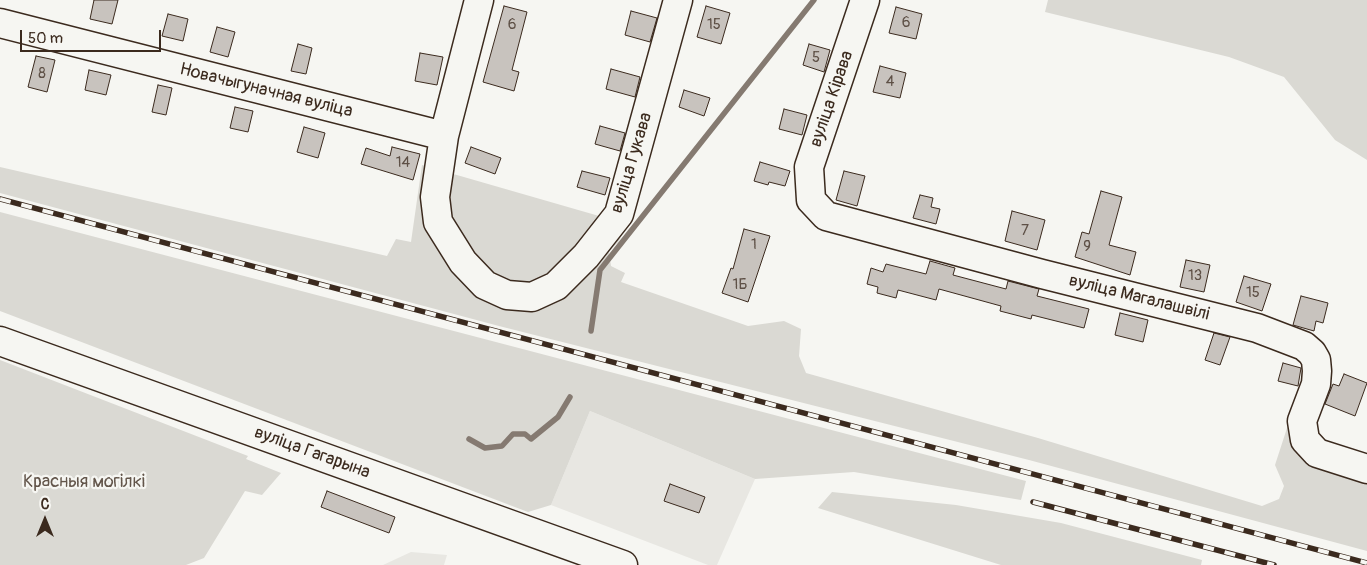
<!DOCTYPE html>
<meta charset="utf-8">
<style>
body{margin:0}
#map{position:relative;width:1367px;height:565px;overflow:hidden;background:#f6f6f2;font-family:Pangolin,sans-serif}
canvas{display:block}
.north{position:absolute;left:20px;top:495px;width:50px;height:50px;-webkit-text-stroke:4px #f6f6f2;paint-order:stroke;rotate:0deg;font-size:14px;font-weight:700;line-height:20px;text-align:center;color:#3b2a1e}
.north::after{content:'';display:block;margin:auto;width:18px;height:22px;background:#3b2a1e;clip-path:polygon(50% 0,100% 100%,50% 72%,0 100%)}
.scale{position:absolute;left:20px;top:30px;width:141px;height:22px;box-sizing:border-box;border:2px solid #3b2a1e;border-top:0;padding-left:6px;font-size:15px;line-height:18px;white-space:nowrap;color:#3b2a1e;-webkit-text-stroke:4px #f6f6f2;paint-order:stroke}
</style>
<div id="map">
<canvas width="1367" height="565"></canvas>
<div class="north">С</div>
<div class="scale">50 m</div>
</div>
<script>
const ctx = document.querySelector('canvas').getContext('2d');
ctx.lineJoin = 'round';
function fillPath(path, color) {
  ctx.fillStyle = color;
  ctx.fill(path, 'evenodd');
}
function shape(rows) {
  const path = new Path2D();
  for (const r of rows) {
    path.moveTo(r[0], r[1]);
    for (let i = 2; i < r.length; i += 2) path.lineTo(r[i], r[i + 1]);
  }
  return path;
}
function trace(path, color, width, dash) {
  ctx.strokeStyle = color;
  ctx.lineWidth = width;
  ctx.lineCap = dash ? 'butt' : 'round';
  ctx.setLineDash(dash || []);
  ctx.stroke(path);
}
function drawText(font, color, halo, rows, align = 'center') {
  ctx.font = font + ' Pangolin,sans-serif';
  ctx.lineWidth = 4.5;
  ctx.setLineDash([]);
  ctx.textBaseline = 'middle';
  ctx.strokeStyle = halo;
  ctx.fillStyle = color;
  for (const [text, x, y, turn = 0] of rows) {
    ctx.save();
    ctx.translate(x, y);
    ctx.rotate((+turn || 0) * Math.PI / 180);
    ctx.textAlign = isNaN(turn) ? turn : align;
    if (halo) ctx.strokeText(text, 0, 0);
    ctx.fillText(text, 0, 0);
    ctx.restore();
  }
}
fillPath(shape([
 [590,411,755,479,717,565,708,565,551,505],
 [411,552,447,555,444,565,383,565]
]), '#e8e7e2');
fillPath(shape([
 [1048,0,1367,0,1367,160,1335,140,1284,77,1229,57,1045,12],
 [422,165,435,168,460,266,531,304,627,224,619,241,609,252,611,266,625,273,621,282,748,326,784,321,801,329,799,356,806,373,1038,438,1262,506,1279,499,1284,486,1275,465,1288,425,1296,428,1367,475,1367,551,1029,460,499,326,0,193,0,167,387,256,396,239,411,242],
 [443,171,606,218,531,292,488,280,439,198],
 [0,212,1026,481,1021,500,854,472,755,479,590,411,551,505,528,512,0,311],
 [0,360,248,456,246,459,281,473,262,495,245,491,204,558,186,565,0,565],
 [832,492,956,505,1061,523,1202,560,1201,565,1001,565,818,508]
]), '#dad9d3');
trace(shape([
 [591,331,600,270,814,0],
 [469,439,485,448,502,446,513,434,525,434,531,439,558,417,570,397]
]), '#857a71', 5.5);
const building = shape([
 [94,0,118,0,112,24,90,19,94,0],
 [504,6,527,12,512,70,519,72,514,91,483,82,504,6],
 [706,6,730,13,721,44,697,37,706,6],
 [896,7,922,14,916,39,889,33,896,7],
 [631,11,657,18,650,42,625,35,631,11],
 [168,14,188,19,183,41,162,36,168,14],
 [217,27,235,32,228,57,210,52,217,27],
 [298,44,312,48,306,74,291,71,298,44],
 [809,44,830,50,824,72,803,65,809,44],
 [420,53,443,57,437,85,415,81,420,53],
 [36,56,55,60,47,92,28,87,36,56],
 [880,66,906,73,900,98,873,92,880,66],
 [611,69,640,77,635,97,606,89,611,69],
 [89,70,111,75,106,95,85,90,89,70],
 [158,85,172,88,166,115,152,112,158,85],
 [684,90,710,98,704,116,679,107,684,90],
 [235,107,253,111,248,132,230,128,235,107],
 [784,109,807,115,802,135,779,129,784,109],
 [600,126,625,133,620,151,595,144,600,126],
 [304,127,325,133,318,158,297,152,304,127],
 [392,147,420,154,413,180,361,164,366,148,390,156,392,147],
 [471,147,501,158,495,174,465,163,471,147],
 [760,162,790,171,785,186,769,182,768,185,754,181,760,162],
 [582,171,610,178,605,195,577,187,582,171],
 [844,171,865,176,857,206,836,200,844,171],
 [1101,191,1122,197,1109,245,1136,252,1130,275,1075,257,1082,232,1089,234,1101,191],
 [920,195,933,198,931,207,940,209,936,224,913,218,920,195],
 [1012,211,1045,220,1037,250,1005,241,1012,211],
 [744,229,770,236,748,302,722,293,731,268,733,269,744,229],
 [1186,260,1210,265,1204,292,1180,287,1186,260],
 [930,261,955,268,953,275,1006,289,1008,281,1039,289,1037,296,1089,309,1084,328,1032,315,1031,319,1000,311,1001,306,939,289,936,300,898,290,896,298,877,293,878,287,867,284,871,268,883,272,886,264,926,274,930,261],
 [1244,276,1271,284,1262,311,1236,302,1244,276],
 [1301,296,1328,303,1323,323,1316,321,1314,331,1293,325,1301,296],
 [1120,313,1148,320,1143,342,1115,335,1120,313],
 [1214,333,1230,337,1220,365,1205,360,1214,333],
 [1283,363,1301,368,1298,386,1278,381,1283,363],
 [1344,374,1367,383,1355,416,1325,404,1333,384,1339,386,1344,374],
 [670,484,705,497,699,513,664,501,670,484],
 [327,491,395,517,389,533,321,507,327,491]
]);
fillPath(building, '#c8c3be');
trace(building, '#3b2a1e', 1);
const minor = shape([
 [479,0,444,136,435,197,438,222,463,262,485,285,507,295,532,297,556,286,586,256,619,214,678,0],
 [865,0,809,167,811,200,826,216,1042,274,1257,328,1304,346,1312,353,1316,360,1317,371,1316,384,1302,421,1305,440,1317,453,1367,469],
 [0,23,444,136]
]);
const major = shape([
 [0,341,623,565]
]);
trace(minor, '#3b2a1e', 31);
trace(major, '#3b2a1e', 31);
trace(minor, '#f6f6f2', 28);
trace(major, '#f6f6f2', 28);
const rail = shape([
 [0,199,1367,563],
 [1033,502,1274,565]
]);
trace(rail, '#3b2a1e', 5.5);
trace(rail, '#f6f6f2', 4, [11]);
drawText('15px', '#5e5046', null, [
 ["6",906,23],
 ["6",512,25],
 ["15",714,25],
 ["5",816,58],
 ["8",42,74],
 ["4",890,82],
 ["14",403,163],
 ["7",1025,231],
 ["1",754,245],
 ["9",1087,247],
 ["13",1195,276],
 ["1Б",740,285],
 ["15",1253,293]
]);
drawText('18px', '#3b2a1e', '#f6f6f2', [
 ["Новачыгуначная вуліца",266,91,14],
 ["вуліца Кірава",832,99,-71],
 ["вуліца Гукава",632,163,-73],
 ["вуліца Магалашвілі",1139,298,14],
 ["вуліца Гагарына",312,453,20]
]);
drawText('18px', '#63564b', '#f6f6f2', [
 ["Красныя могілкі",84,482]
]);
</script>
